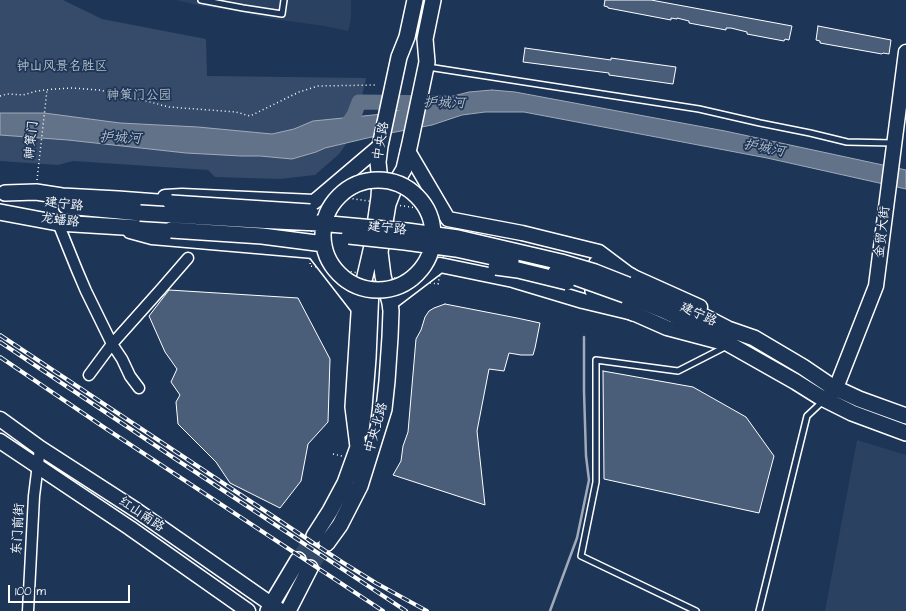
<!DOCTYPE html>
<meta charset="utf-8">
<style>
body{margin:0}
#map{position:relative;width:906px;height:611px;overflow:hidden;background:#1d3557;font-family:"Architects Daughter",sans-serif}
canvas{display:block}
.scale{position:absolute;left:8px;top:585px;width:122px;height:18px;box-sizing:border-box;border:2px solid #fff;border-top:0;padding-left:5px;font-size:12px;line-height:14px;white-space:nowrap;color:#fff;-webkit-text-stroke:3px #1d3557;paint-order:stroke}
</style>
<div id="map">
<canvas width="906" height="611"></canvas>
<div class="scale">100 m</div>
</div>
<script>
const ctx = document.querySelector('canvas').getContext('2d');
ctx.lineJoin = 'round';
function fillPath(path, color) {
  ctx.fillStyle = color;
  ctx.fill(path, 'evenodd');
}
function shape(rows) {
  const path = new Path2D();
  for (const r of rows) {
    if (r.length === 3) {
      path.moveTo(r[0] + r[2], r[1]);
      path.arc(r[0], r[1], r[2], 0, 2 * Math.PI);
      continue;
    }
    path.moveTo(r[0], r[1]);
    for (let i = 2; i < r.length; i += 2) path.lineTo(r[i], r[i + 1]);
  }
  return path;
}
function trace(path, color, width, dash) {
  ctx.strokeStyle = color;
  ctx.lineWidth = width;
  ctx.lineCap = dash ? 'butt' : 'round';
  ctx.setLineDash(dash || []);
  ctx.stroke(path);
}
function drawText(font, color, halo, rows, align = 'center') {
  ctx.font = font + ' "Architects Daughter","LXGW WenKai TC",sans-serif';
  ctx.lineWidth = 3.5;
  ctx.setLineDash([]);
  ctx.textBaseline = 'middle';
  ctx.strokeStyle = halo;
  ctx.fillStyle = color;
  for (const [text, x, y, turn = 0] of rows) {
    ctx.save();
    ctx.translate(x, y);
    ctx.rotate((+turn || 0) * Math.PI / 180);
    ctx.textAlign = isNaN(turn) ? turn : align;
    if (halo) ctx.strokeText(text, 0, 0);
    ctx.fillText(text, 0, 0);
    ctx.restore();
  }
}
fillPath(shape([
 [176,0,351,0,351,19,348,31,324,26,266,18,235,11,201,6],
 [857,440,906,455,906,611,825,611]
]), '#2a4161');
fillPath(shape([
 [0,0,63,0,102,19,206,39,207,76,366,78,361,101,363,105,359,110,356,123,349,140,339,154,315,175,280,179,215,177,208,170,73,161,58,165,0,161]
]), '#364b69');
const water = shape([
 [492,90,515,92,725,131,906,170,906,189,767,158,524,112,485,112,462,115,432,125,380,135,325,148,316,152,292,159,260,156,241,156,186,153,68,140,0,135,0,113,44,113,120,123,198,127,272,134,294,129,313,121,383,114,469,92,492,90]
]);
fillPath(water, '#617289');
trace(water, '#a0aab8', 1);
trace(shape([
 [550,611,577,538,589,480,586,456,584,391,584,337]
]), '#a0aab8', 2.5);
trace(shape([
 [342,133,354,115,359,102,450,103]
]), '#617289', 15);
const building = shape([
 [605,0,651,0,792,26,789,40,785,39,784,41,747,34,747,32,731,28,726,28,726,30,689,23,689,21,677,18,677,19,671,18,671,20,608,8,608,7,604,6,605,0],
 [818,26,891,40,889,54,883,53,882,54,820,43,820,41,816,40,818,26],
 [525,48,611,60,611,58,676,67,673,84,609,75,609,73,523,62,525,48],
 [169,290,298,298,330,359,328,422,308,444,301,481,280,508,230,483,216,462,178,424,176,402,180,395,171,382,177,369,165,352,149,316,169,290],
 [445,304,517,318,540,323,535,348,533,355,521,355,509,353,504,371,489,369,477,431,485,505,393,475,401,461,403,446,408,432,416,339,421,330,425,317,429,311,434,308,445,304],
 [603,371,693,387,746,417,774,456,759,513,604,479,603,371]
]);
fillPath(building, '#4a5d79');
trace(building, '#fff', 1);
trace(shape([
 [298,560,314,536],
 [310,568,327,543]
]), '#344968', 15, [15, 8]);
const lane = shape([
 [201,0,243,8,282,14,284,0],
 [428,67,699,109,760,123,810,133,847,142,893,143],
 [696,611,581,556,596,482,596,360,678,371,727,346],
 [759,611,807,416,823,401]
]);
const street = shape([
 [58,223,77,270,86,291,112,344,122,359,130,376,139,388],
 [89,375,112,344,162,288,188,258],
 [28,611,34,496,40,448]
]);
const secondary = shape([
 [408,151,448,219,522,233,599,252,631,276,700,307],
 [165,197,182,196,314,202,380,146],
 [130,231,152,237,314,251,359,309],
 [390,303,440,265,513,280,583,301,633,313,667,328,720,342],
 [829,396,836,388,876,286,906,52],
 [0,419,40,448,136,510,281,611],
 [0,441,130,528,248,611]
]);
const primary = shape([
 [5,193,36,192,62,196,118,199,171,203],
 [66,206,140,213],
 [0,212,58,223,171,230],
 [597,263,631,276],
 [628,285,697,313,728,329,754,338,803,367,831,386,859,399,906,416],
 [593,291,633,313],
 [625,295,663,310,697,326,796,382,820,397,852,413,906,433],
 [361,430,364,408,368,358,371,289],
 [314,536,330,511,345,483,358,447,353,407,360,298,372,246,379,197,380,181,378,162,380,146,399,57,407,37,415,0],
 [327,543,340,525,360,486,384,409,387,381,390,337,391,311,390,303,383,276,380,252,388,204,397,181,404,169,410,143,427,62,425,39,433,0],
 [268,611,271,605,298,560],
 [288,611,310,568]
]);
trace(lane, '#fff', 8);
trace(street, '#fff', 13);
trace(secondary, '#fff', 17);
trace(primary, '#fff', 18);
trace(shape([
 [0,96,7,94,23,95,37,91,54,89,72,88,99,90,135,98,169,107,236,112,250,116,299,92,318,86,376,85],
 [37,180,47,90],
 [313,193,452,213,438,284,310,266,313,193],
 [333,454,342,456]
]), '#fff', 1.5, [1, 3]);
trace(lane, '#1d3557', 5);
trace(street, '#1d3557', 10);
trace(secondary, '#1d3557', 14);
trace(primary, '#1d3557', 15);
const rail = shape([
 [0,335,342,562,376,583,427,611],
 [0,342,174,458,406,611],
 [0,357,105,428,383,611]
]);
trace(rail, '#fff', 4);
trace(rail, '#1d3557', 2.5, [8]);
const primaryBridge = shape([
 [378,235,55],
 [171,203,310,212],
 [140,213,255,220,319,223,407,231,458,238,561,262,595,272,628,285],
 [171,230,262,236,324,244],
 [349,236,405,242,456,249,511,261],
 [496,267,518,270,567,282],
 [556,272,569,275,625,295]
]);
trace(primaryBridge, '#fff', 18, []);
trace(primaryBridge, '#1d3557', 15);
drawText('13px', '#b9c0ca', '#1d3557', [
 ["钟山风景名胜区",62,67],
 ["神策门公园",139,96]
]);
drawText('13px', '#fff', '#1d3557', [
 ["神策门",32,140,-84],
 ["中央路",382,141,-80],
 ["建宁路",64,205,7],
 ["龙蟠路",60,221,7],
 ["建宁路",387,229,6],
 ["金贸大街",883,232,-83],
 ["建宁路",698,315,25],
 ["中央北路",377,428,-74],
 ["红山南路",141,515,34],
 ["东门前街",19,529,-87]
]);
drawText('italic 14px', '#b8c0ca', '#1d3557', [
 ["护城河",444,104,1],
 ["护城河",120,139,2],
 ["护城河",764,149,11]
]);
</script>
